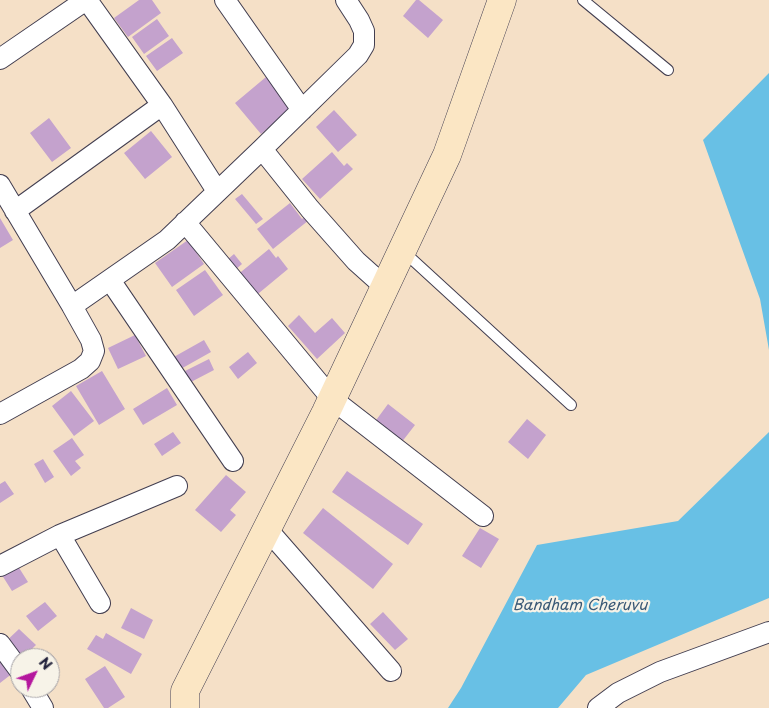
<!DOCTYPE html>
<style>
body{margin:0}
#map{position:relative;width:769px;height:708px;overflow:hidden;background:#f5e0c7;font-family:"Playpen Sans",sans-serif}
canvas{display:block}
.north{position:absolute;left:10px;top:648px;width:50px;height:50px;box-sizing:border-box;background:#f7f3e8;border:1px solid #a29fa3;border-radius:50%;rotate:48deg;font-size:14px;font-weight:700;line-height:20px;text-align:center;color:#22223b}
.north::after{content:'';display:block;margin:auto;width:18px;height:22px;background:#b5179e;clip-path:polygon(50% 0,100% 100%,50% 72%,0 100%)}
</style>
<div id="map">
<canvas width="769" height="708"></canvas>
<div class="north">N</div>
</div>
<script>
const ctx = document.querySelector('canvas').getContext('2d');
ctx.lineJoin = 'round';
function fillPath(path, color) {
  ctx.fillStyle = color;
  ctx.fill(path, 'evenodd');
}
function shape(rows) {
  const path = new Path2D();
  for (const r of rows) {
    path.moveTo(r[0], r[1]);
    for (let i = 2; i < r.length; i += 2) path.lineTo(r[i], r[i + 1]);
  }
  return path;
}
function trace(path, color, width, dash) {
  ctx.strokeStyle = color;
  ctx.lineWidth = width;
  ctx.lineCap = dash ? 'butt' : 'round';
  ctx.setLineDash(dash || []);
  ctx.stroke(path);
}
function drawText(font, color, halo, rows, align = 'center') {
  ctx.font = font + ' "Playpen Sans",sans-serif';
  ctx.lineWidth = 4.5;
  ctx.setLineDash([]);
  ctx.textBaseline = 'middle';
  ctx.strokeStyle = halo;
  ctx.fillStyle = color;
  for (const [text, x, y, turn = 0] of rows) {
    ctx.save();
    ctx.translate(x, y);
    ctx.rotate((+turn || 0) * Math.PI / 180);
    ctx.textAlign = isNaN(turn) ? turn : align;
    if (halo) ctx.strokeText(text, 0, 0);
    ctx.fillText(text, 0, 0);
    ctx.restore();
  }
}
fillPath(shape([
 [769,73,769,350,760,299,703,140],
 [769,432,769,598,586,675,558,708,448,708,461,688,537,545,678,521]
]), '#68c0e5');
fillPath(shape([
 [139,0,152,0,161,13,128,37,114,18],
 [416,0,419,0,443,20,428,38,403,16],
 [157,19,169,36,144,54,132,37],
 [172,38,183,53,157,71,146,56],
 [266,77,292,108,261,134,235,103],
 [334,110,357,135,338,152,316,127],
 [49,118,71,148,52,162,30,133],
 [151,131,172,157,145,179,124,153],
 [332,152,344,166,347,163,353,169,320,199,302,179],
 [242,194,263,219,256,224,235,199],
 [290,203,302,219,306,216,309,220,273,249,257,229],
 [0,218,13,240,0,248],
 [188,240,204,264,172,287,155,263],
 [269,249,276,258,278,256,288,269,253,298,236,276],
 [234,254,242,264,235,270,227,260],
 [205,270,223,295,194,316,176,290],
 [299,315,315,333,332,318,345,333,317,359,288,326],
 [135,335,146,356,118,369,108,348],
 [204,340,211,352,179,370,172,358],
 [248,352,257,363,238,379,229,367],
 [209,359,214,370,191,382,185,371],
 [102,371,125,409,99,425,76,386],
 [167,388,177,405,143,425,133,409],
 [71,391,94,421,74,436,52,406],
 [388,404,415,425,401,443,374,423],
 [527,419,546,435,528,459,508,442],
 [173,432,181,443,162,456,154,444],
 [72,438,84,455,75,461,81,468,71,476,53,451],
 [43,459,54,477,45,483,34,464],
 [347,471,423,524,408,545,332,492],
 [226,475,246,492,230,510,236,515,221,532,195,510],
 [5,481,14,494,0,503,0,484],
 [323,508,393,564,373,589,303,533],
 [480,528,499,539,481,568,462,556],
 [16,563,28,582,12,591,0,572],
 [45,602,57,616,38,631,26,616],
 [131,608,153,620,144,639,121,628],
 [383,612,408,639,395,650,370,624],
 [19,629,36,645,22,658,1,646],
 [106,633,142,654,131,674,87,649,96,635,103,639],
 [0,658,13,673,0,683],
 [105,666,125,697,108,708,104,708,85,679]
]), '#c4a2cd');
const lane = shape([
 [583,0,668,70],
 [403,251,571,405]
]);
const street = shape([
 [87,0,162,105,217,191],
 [225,0,302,110],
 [0,59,86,0],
 [262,149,310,209,356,261,385,287],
 [0,185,72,306,167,240,262,149,358,55,364,45,364,31,359,20,346,0],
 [15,211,162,105],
 [185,222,332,399,483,516],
 [110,280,233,461],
 [0,414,81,369,90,361,94,351,91,340,72,306],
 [267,529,391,671],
 [0,566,60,535],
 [100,603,60,535,177,486],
 [0,644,20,671],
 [31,688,43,708],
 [598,708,618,693,660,672,769,632]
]);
const secondary = shape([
 [185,708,185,691,326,412,447,155,502,0]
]);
trace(lane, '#423e50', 12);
trace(street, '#423e50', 22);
trace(secondary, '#423e50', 29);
trace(lane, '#fff', 10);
trace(street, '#fff', 20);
trace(secondary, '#fbe6c4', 28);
drawText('italic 15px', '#3a5976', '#f7f3e8', [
 ["Bandham Cheruvu",580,606]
]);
</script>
